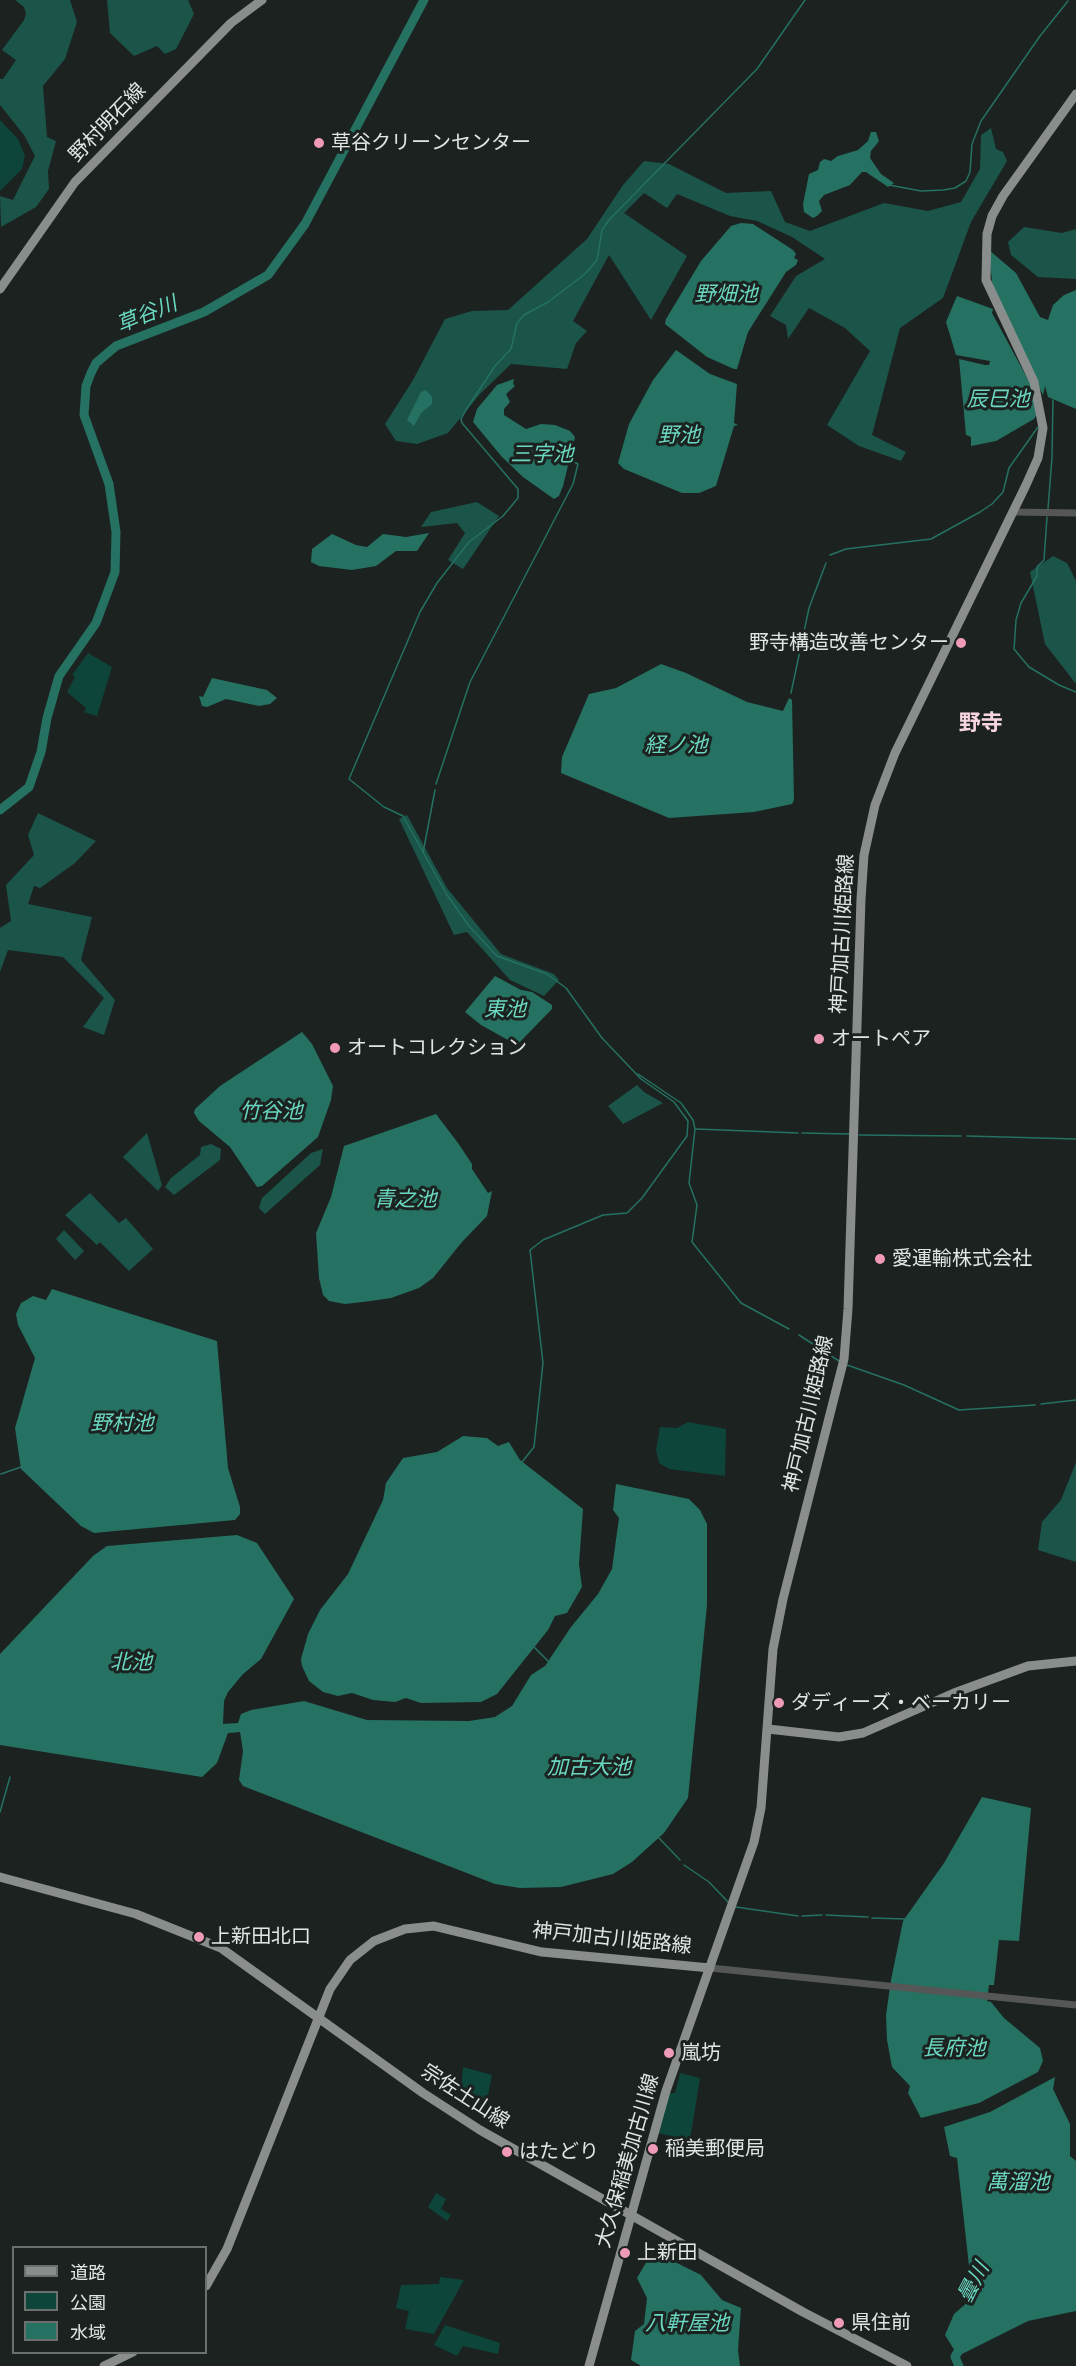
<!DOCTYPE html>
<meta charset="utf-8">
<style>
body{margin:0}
#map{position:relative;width:1076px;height:2366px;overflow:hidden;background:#1c2220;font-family:"Fira Sans","Noto Sans JP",sans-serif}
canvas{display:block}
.legend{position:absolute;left:12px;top:2246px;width:195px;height:108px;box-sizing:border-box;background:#1c2220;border:2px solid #6b706e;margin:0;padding:8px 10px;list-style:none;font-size:18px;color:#e1e5e4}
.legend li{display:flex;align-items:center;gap:12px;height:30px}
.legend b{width:30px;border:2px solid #6b706e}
</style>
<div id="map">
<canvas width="1076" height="2366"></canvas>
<ul class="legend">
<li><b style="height:8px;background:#898e8d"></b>道路</li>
<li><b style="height:16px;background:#0d453a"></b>公園</li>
<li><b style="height:16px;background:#257162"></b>水域</li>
</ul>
</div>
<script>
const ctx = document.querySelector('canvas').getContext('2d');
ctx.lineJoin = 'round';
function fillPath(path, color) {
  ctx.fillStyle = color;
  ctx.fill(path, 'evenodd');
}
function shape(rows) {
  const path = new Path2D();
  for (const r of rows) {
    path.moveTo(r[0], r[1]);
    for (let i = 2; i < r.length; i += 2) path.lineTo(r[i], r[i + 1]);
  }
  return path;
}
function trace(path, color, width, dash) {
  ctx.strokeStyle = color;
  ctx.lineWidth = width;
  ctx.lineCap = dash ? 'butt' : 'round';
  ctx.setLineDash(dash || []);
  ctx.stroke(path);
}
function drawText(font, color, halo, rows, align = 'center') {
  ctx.font = font + ' "Fira Sans","Noto Sans JP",sans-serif';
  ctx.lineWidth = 6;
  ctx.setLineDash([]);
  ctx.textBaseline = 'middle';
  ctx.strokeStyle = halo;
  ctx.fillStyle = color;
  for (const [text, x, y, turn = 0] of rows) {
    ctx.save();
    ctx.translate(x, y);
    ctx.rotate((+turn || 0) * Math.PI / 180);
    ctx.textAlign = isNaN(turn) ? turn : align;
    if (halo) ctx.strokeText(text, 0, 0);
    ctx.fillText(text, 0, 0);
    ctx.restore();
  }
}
fillPath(shape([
 [0,120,18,139,25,156,22,169,0,191],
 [88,653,112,667,97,716,84,712,86,708,67,692,75,677,72,675],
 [688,1422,726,1429,725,1476,669,1469,659,1463,656,1450,660,1427,677,1428],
 [463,2067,492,2075,487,2100,461,2090],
 [680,2073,700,2078,690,2140,657,2133,668,2093,675,2093],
 [436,2193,446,2199,441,2209,451,2215,447,2221,428,2207],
 [440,2277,464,2280,434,2334,405,2329,409,2311,396,2308,401,2285,439,2284],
 [445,2325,500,2343,498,2354,463,2346,457,2356,434,2345]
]), '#0d453a');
fillPath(shape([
 [15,0,70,0,77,22,65,59,43,86,47,137,56,141,48,171,49,189,36,207,1,227,0,196,13,200,35,156,24,135,0,105,0,79,3,79,16,60,2,50,24,20,26,14,24,7],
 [107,0,188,0,194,14,176,49,165,54,157,46,134,56,110,33],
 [991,128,996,149,1003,152,1007,161,971,222,943,298,900,328,872,435,906,452,901,461,859,446,827,425,870,351,845,328,809,308,788,339,786,325,770,316,796,276,825,259,792,237,757,221,730,216,677,194,667,208,644,193,624,213,687,256,651,320,609,255,573,321,587,331,576,343,567,369,511,364,480,394,448,433,417,444,396,441,385,424,413,380,445,319,472,311,508,310,587,239,623,185,644,161,669,164,726,193,771,191,785,222,810,231,884,203,928,211,961,202,980,169,981,135],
 [1024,227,1062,233,1076,229,1076,279,1038,277,1011,255,1008,242],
 [477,502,499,516,463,569,448,560,465,533,457,523,421,527,431,512],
 [1053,556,1067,563,1076,581,1076,684,1045,644,1030,572],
 [38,813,96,841,75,863,40,888,34,886,28,904,92,917,81,960,115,1000,104,1035,83,1027,104,998,63,957,8,950,0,972,0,928,11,921,6,885,34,855,28,835],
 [407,815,447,888,501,954,554,974,559,980,544,996,510,980,467,932,454,935,399,819],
 [637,1085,644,1092,663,1103,623,1124,608,1106],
 [147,1133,162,1185,158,1191,123,1157],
 [211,1144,221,1149,220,1160,174,1195,165,1187,171,1178,200,1155,201,1147],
 [323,1149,320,1165,265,1214,259,1208,262,1198,311,1153],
 [90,1193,119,1223,126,1218,153,1249,129,1271,100,1242,97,1245,65,1215],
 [64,1230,84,1251,75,1260,56,1239],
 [1076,1462,1076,1562,1038,1550,1042,1522,1061,1500]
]), '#1b5449');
fillPath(shape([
 [871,132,876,132,879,141,871,151,870,158,881,174,894,183,888,187,866,172,862,172,850,185,824,195,819,201,822,211,817,216,813,218,804,212,803,204,809,174,818,170,820,162,824,159,831,161,838,156,858,150,868,141],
 [741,223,753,224,793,250,796,254,794,258,798,260,796,265,786,272,748,332,737,369,734,369,707,357,665,324,666,319,701,261,731,226],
 [989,250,1016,273,1040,317,1048,320,1053,305,1064,295,1076,290,1076,409,1048,397,1045,386,1043,395,1000,308,992,282],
 [957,296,993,309,992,313,1031,385,1037,414,1034,419,996,441,971,446,971,437,966,435,959,359,985,365,989,365,990,361,956,355,946,322],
 [676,350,710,374,737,384,734,423,738,425,734,426,716,486,699,493,682,493,624,469,618,463,629,424,653,380],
 [514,379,513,384,515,386,506,394,510,402,504,409,504,415,526,429,541,424,555,425,570,431,575,437,563,486,559,496,554,499,523,477,502,457,473,422,477,409,497,385],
 [426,390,432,397,432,404,421,413,414,426,407,420,421,392],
 [429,533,417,551,396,551,376,566,352,570,319,566,311,562,312,549,332,534,356,545,367,547,383,534,406,537],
 [661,664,686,673,747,702,783,711,789,698,792,700,794,800,792,804,754,812,669,818,561,773,562,757,589,694,616,688],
 [212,678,267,690,277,698,270,704,259,706,226,699,207,707,202,706,199,696,203,697],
 [495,976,521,990,532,992,552,1005,552,1009,517,1045,481,1025,465,1012],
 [302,1032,312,1044,333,1086,331,1100,318,1137,262,1186,257,1187,230,1147,199,1121,194,1113,195,1109,220,1086],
 [436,1114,458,1143,472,1164,472,1169,488,1193,492,1191,487,1216,462,1242,433,1278,419,1288,391,1298,371,1301,345,1304,329,1301,323,1295,319,1278,316,1233,331,1197,344,1146],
 [52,1289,217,1341,228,1468,240,1507,240,1514,235,1520,94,1533,81,1526,21,1469,15,1428,35,1358,18,1325,16,1314,21,1303,33,1296,46,1300],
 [463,1436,487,1438,498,1446,509,1442,520,1460,583,1509,579,1564,582,1587,567,1613,555,1616,548,1630,497,1694,481,1702,421,1703,406,1698,395,1702,373,1700,352,1693,338,1696,323,1692,309,1681,302,1666,301,1659,308,1634,320,1610,348,1574,383,1500,386,1483,403,1458,437,1452],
 [616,1484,689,1499,700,1510,707,1524,707,1605,688,1798,664,1833,632,1862,613,1874,561,1887,520,1888,495,1884,243,1786,239,1780,243,1751,240,1732,228,1733,217,1763,202,1777,0,1745,0,1654,93,1556,107,1546,237,1535,257,1543,294,1599,261,1659,243,1674,228,1692,224,1701,223,1724,238,1723,241,1714,251,1710,304,1701,367,1720,469,1721,495,1717,512,1706,531,1675,545,1666,571,1627,598,1594,612,1569,619,1518,613,1510],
 [982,1797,1031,1808,1019,1941,999,1940,994,1985,989,1985,987,2001,991,2002,1004,2018,1040,2048,1043,2061,1038,2072,979,2103,921,2118,908,2093,910,2086,892,2067,887,2040,886,2015,891,1980,903,1921,944,1863],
 [1055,2077,1053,2089,1070,2124,1070,2156,1076,2161,1076,2311,1028,2321,958,2356,945,2335,954,2314,969,2301,969,2266,957,2158,950,2156,944,2127,990,2112],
 [672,2246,677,2252,673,2261,701,2275,722,2300,741,2308,738,2350,740,2366,641,2366,631,2360,635,2331,644,2324,647,2298,637,2278,647,2261]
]), '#257162');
trace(shape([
 [889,185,921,191,943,190,955,188,966,181,970,172,972,144,981,121,1040,36,1068,1],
 [1048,509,1052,457,1053,400],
 [1047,517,1044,560,1037,567,1037,576,1021,603,1016,620,1014,649,1029,667,1059,685,1076,692],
 [830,555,846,549,931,539,980,512,992,504,1003,492,1009,468,1038,427],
 [791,693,809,608,826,563],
 [436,784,470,682,573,484,578,464,568,459],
 [423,853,435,790],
 [638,1074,681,1103,693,1120,695,1129,689,1183,697,1205,692,1242,741,1303,789,1329],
 [696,1129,798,1133],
 [802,1133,849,1134],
 [859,1135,961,1136],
 [967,1136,1076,1139],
 [799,1335,839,1361],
 [847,1365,904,1385,959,1410,1035,1405],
 [1041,1404,1076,1400],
 [522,1462,534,1447,543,1363,530,1250,543,1240,603,1215,627,1213,642,1198,687,1136,688,1121,674,1102,641,1079,602,1038,566,988,547,974,497,956,469,926,447,895,403,816,384,807,349,779,420,612,437,583,469,542,503,516,518,498,518,489,462,423,461,419,466,410,495,366,511,349,517,323,524,315,548,302,585,274,597,260,602,230,609,220,757,69,805,0],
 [1,1474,21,1467],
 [534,1647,549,1662],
 [0,1812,10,1777],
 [658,1837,680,1860],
 [684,1865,709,1882,728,1902],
 [736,1907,798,1916],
 [826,1915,868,1917],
 [802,1916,822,1915],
 [872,1918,906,1919]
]), '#257162', 1.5);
trace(shape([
 [0,810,29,787,41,752,47,718,59,676,96,623,115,572,116,532,109,484,84,415,86,386,91,373,96,363,116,346,204,312,268,275,305,224,424,0],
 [959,2366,955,2357,962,2344]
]), '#257162', 9);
trace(shape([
 [1013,512,1076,513],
 [710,1968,1076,2005]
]), '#555757', 7);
trace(shape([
 [0,289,75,182,231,23,262,0],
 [768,1729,839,1737,863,1733,954,1693,1028,1666,1076,1661],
 [0,1877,136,1914,221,1948,423,2093,480,2130,803,2312,907,2366],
 [206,2286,227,2249,330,1989,350,1960,374,1941,405,1929,434,1926,542,1952,710,1968],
 [104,2366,133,2352],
 [589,2366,666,2091,754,1842,761,1808,773,1649,783,1599,844,1359,848,1309,861,899,864,855,875,805,895,753,1026,485,1038,458,1043,428,1034,382,986,280,987,234,992,216,1003,196,1076,94]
]), '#898e8d', 9);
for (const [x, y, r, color] of [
 [319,143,6,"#ef9ab8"],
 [961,643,6,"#ef9ab8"],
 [819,1039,6,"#ef9ab8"],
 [335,1048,6,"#ef9ab8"],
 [880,1259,6,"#ef9ab8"],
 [779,1703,6,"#ef9ab8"],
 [199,1937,6,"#ef9ab8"],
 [669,2053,6,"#ef9ab8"],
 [653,2149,6,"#ef9ab8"],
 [507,2152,6,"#ef9ab8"],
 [625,2253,6,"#ef9ab8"],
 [839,2323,6,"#ef9ab8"]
]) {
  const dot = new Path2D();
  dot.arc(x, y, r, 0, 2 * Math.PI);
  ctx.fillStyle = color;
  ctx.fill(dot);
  trace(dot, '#1c2220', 2);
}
drawText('20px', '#e1e5e4', '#1c2220', [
 ["野村明石線",108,123,-46],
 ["神戸加古川姫路線",843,934,-87],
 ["神戸加古川姫路線",809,1414,-77],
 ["神戸加古川姫路線",612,1939,6],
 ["宗佐土山線",465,2097,33],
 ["大久保稲美加古川線",628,2161,-74]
]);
drawText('20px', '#e1e5e4', '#1c2220', [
 ["草谷クリーンセンター",331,143],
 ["野寺構造改善センター",949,643,"right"],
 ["オートペア",831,1039],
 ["オートコレクション",347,1048],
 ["愛運輸株式会社",892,1259],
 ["ダディーズ・ベーカリー",791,1703],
 ["上新田北口",211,1937],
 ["嵐坊",681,2053],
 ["稲美郵便局",665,2149],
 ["はたどり",519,2152],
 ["上新田",637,2253],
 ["県住前",851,2323]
], 'left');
drawText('italic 21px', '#6ad8c1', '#1c2220', [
 ["野畑池",726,295],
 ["草谷川",147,315,-22],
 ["辰巳池",998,400],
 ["野池",679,436],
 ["三字池",542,455],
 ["経ノ池",676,746],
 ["東池",505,1010],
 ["竹谷池",271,1112],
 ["青之池",405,1200],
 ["野村池",122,1424],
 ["北池",131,1663],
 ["加古大池",589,1768],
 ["長府池",954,2049],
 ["萬溜池",1018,2183],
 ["曇川",974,2283,-62],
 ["八軒屋池",687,2324]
]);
drawText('bold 22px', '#f7d5df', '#1c2220', [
 ["野寺",981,724]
]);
</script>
